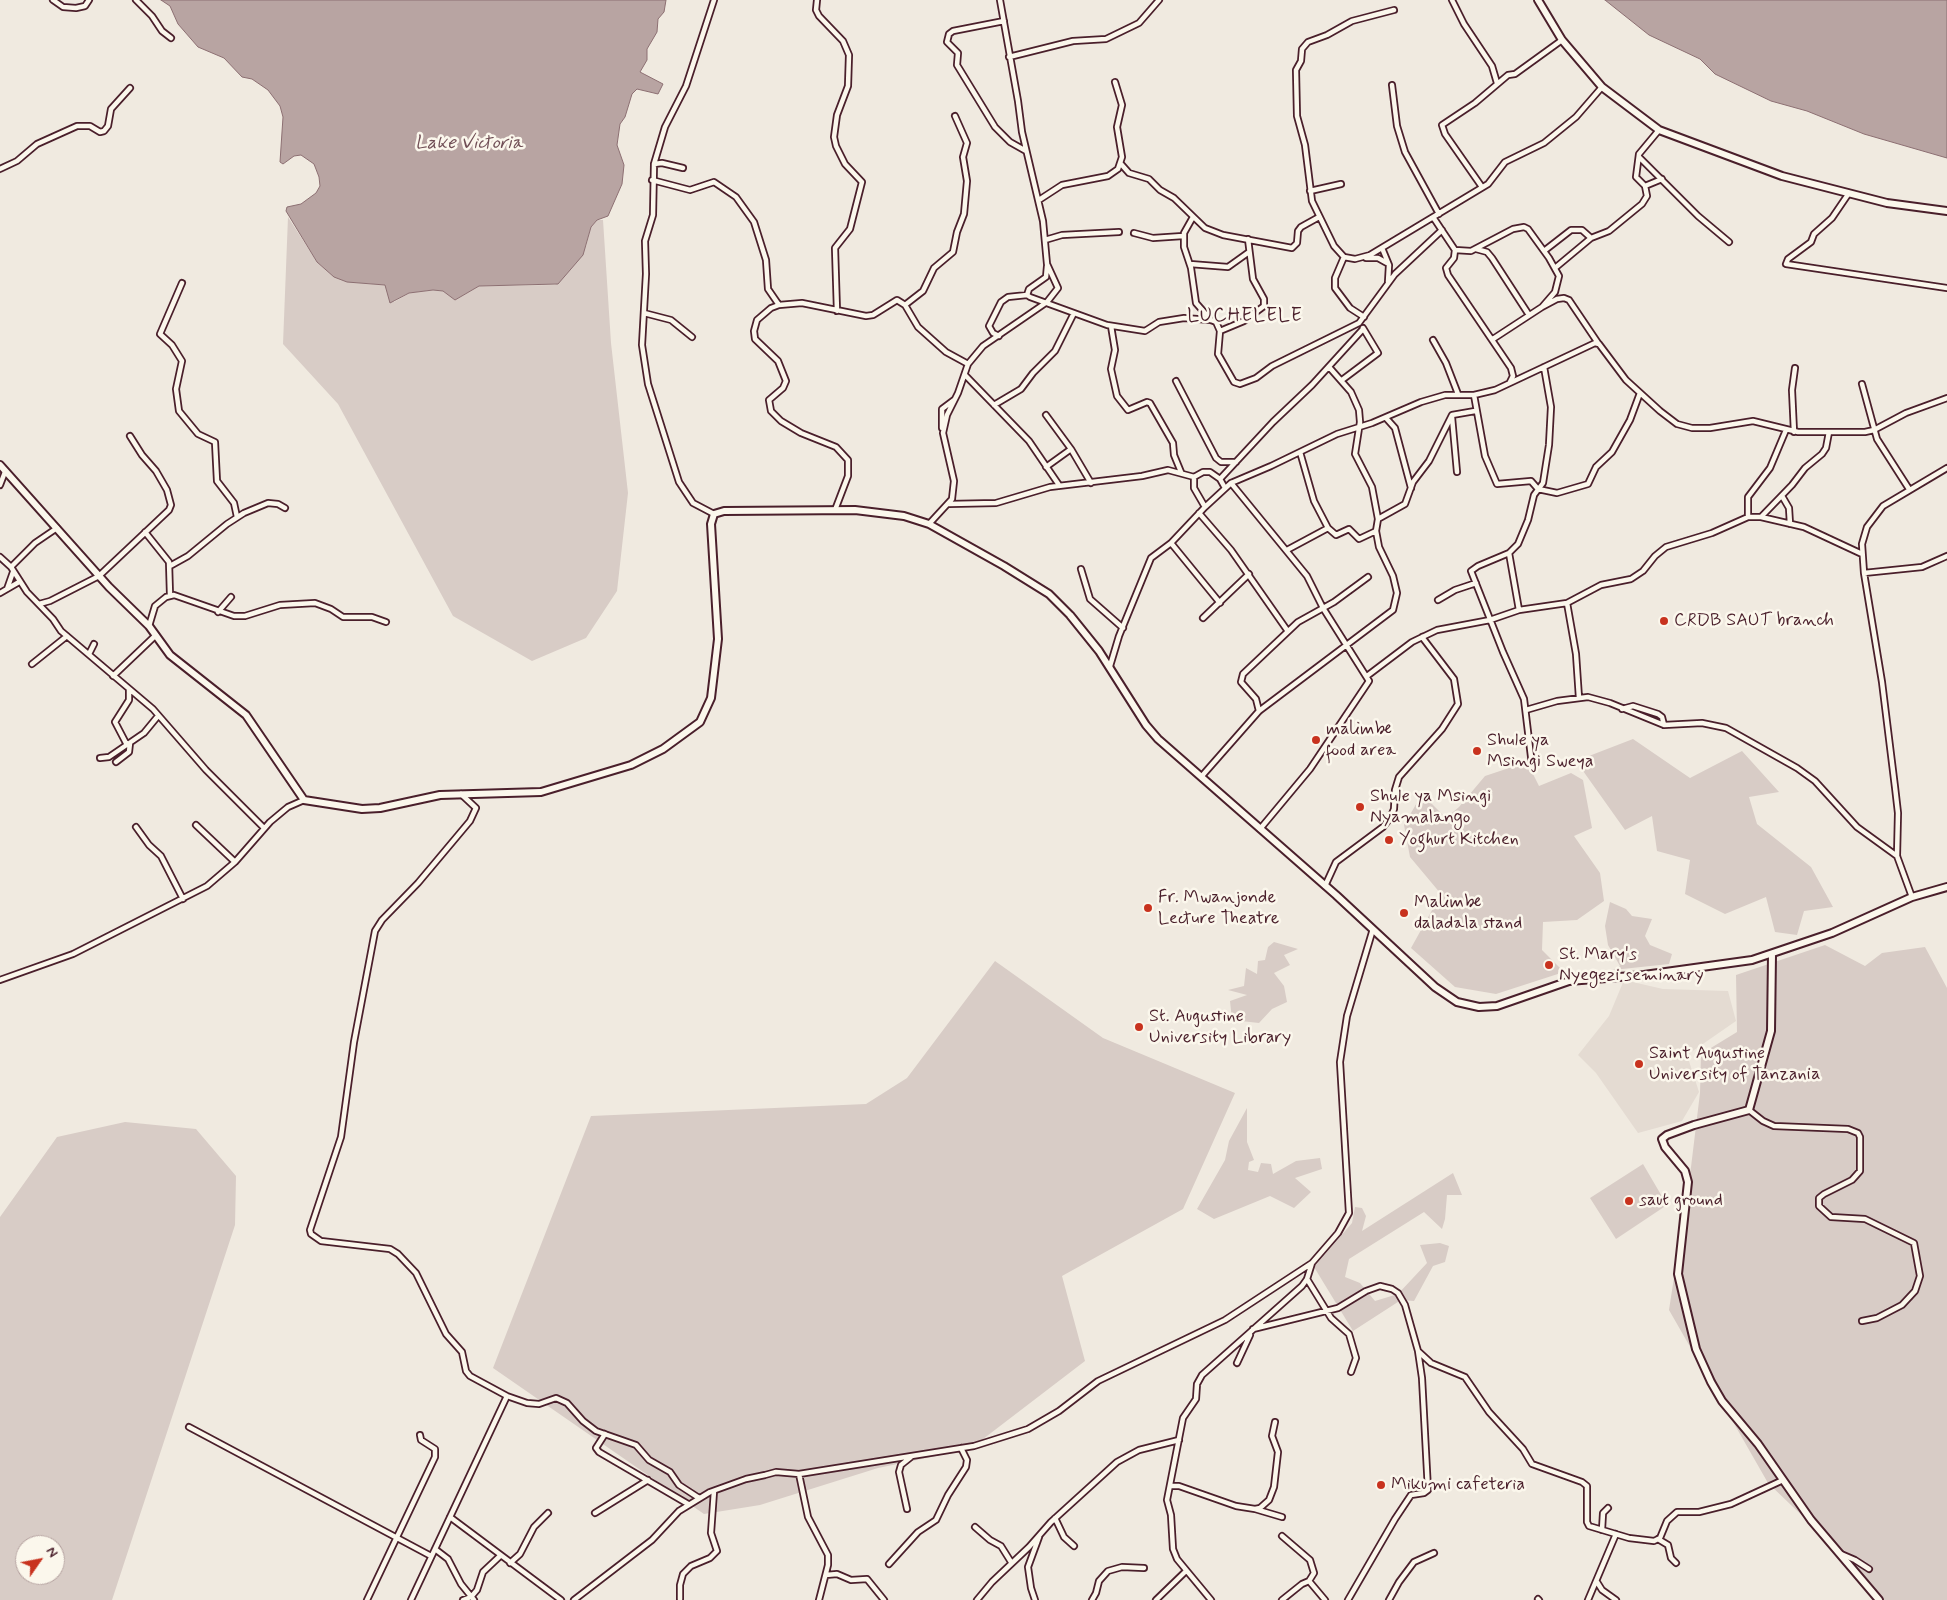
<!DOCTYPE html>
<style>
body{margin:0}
#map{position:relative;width:1947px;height:1600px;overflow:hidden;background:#f0eae0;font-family:Mynerve,sans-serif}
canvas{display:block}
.north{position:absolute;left:15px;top:1535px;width:50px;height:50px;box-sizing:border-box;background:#fbf7ec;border:1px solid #b4a19f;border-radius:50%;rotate:57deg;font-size:14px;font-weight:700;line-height:20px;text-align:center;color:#4a1f2b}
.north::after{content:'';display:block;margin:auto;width:18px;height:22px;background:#c8321e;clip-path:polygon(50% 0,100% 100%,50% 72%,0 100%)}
</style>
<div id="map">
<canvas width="1947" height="1600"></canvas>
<div class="north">N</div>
</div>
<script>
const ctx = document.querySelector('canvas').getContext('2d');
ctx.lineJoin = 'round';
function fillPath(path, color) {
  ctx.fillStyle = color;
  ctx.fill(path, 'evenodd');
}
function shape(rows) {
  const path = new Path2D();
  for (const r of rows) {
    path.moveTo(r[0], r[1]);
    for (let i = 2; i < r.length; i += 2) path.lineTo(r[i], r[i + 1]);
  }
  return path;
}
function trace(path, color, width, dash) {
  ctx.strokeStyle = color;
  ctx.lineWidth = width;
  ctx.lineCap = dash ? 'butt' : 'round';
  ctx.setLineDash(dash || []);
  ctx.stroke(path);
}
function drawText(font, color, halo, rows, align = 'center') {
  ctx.font = font + ' Mynerve,sans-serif';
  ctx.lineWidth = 5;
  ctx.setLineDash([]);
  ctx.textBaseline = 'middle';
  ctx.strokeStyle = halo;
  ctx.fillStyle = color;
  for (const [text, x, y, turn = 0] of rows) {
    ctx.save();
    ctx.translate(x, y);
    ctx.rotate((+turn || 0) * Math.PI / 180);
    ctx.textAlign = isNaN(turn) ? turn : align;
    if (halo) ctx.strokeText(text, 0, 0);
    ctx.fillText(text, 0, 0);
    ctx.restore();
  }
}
fillPath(shape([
 [1624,980,1663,989,1728,991,1736,1021,1687,1055,1699,1092,1682,1121,1638,1133,1596,1073,1578,1055,1609,1016]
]), '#e4dbd2');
fillPath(shape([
 [288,217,317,262,334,277,361,283,385,285,394,302,409,293,433,290,443,291,455,300,479,286,555,285,569,271,586,246,591,227,597,220,603,220,611,343,628,493,617,591,586,638,532,661,453,616,338,404,283,344],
 [1633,739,1690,778,1742,751,1779,792,1749,797,1757,824,1811,867,1833,907,1804,911,1797,935,1775,932,1766,897,1725,914,1685,894,1690,860,1657,851,1652,816,1625,830,1576,761],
 [1527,762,1539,786,1571,773,1583,780,1592,828,1574,836,1600,873,1604,901,1577,920,1543,922,1542,950,1564,972,1496,994,1455,987,1411,948,1441,894,1410,857,1404,825,1422,794,1446,818,1459,807,1485,776],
 [1610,902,1626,909,1632,916,1652,919,1645,936,1650,945,1672,954,1669,964,1613,970,1620,966,1608,945,1605,926],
 [1274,942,1298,949,1284,955,1290,965,1274,973,1284,986,1287,1002,1272,1009,1259,1023,1232,1020,1230,1001,1247,995,1228,990,1244,986,1246,968,1257,974,1258,961,1265,960,1268,947],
 [1825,945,1865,966,1882,953,1925,947,1947,988,1947,1600,1878,1600,1837,1549,1768,1483,1669,1310,1691,1167,1700,1093,1701,1054,1737,1032,1736,975],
 [995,961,1103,1038,1235,1093,1183,1209,1062,1276,1085,1361,970,1449,878,1468,760,1505,704,1514,493,1368,591,1116,866,1104,907,1078],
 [1247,1108,1247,1142,1254,1160,1249,1162,1248,1170,1258,1172,1261,1163,1271,1164,1273,1174,1296,1161,1320,1158,1322,1169,1295,1178,1311,1192,1294,1208,1270,1196,1214,1219,1197,1209,1225,1160,1229,1141],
 [125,1122,196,1129,236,1176,235,1225,112,1600,0,1600,0,1217,57,1137],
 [25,1545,55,1545,55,1575,25,1575],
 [1643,1164,1667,1205,1616,1239,1590,1198],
 [1453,1173,1462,1195,1447,1195,1445,1219,1442,1229,1424,1212,1349,1259,1345,1277,1360,1283,1375,1301,1398,1294,1427,1263,1420,1245,1440,1243,1449,1246,1445,1262,1433,1266,1414,1301,1401,1300,1353,1331,1314,1267,1352,1223,1355,1207,1362,1208,1366,1216,1362,1231]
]), '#d8ccc6');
const water = shape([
 [161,0,666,0,664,12,658,19,657,32,647,49,647,60,640,72,663,84,658,94,637,89,632,94,625,117,620,124,617,145,624,165,622,184,608,216,597,220,591,227,583,255,558,284,479,286,455,300,443,291,433,290,409,293,390,303,385,285,347,282,334,277,317,262,286,211,287,207,301,204,316,193,320,186,319,177,314,164,301,155,294,156,283,164,280,162,283,117,280,106,268,90,252,79,242,77,224,58,198,47,178,24,170,6,161,0],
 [1605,0,1947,0,1947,158,1864,134,1807,111,1771,101,1715,74,1700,59,1649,35,1605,0]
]);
fillPath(water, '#b8a4a2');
trace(water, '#8c6f72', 1);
const street = shape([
 [53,0,63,7,76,8,85,6,89,0],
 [136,0,152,16,162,31,171,38],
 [817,0,816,10,819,16,843,41,849,55,848,86,837,115,834,137,836,146,845,164,862,182,850,229,835,248,837,311],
 [1452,0,1464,24,1492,66,1497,83],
 [1394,10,1352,21,1327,35,1308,42,1302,49,1301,61,1296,70,1297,116,1305,145,1312,201,1334,246,1344,257,1355,259,1370,255,1488,184,1505,162,1544,143,1576,117,1602,87],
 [1004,21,953,31,949,34,947,42,958,53,957,65,995,127,1010,142,1026,151],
 [1009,57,1073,41,1106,39,1139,23,1159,0],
 [1392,85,1397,126,1405,152,1439,214],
 [1639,157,1698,216,1729,242],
 [654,164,662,163,683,168],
 [1121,164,1129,173,1149,179,1160,190,1174,198,1205,228,1223,235,1292,248,1297,243,1298,231,1301,227,1319,217],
 [0,169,17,161,37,144,77,126,90,126,100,132,104,131,108,126,111,109,130,88],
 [652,180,690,190,714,182,736,197,754,222,766,260,768,289,779,305],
 [1645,186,1662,179],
 [1482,187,1445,134,1442,125,1475,103,1508,75,1515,74,1562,40],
 [1310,191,1341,184],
 [1849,193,1832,218,1814,234,1811,242,1788,259,1786,264,1947,288],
 [1039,200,1062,185,1108,176,1118,169,1122,157,1117,127,1122,105,1115,82],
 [1193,217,1184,233,1184,247,1191,268,1196,303,1211,320],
 [1433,217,1455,250,1454,258,1446,268,1448,275,1511,368,1513,376,1510,382],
 [1134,233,1153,238,1183,236],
 [1045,240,1062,235,1119,232],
 [1382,248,1389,265,1388,282],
 [1476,249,1487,252,1492,258,1529,315],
 [1455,250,1471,251,1513,229,1524,227,1528,229,1549,258,1559,276,1555,292,1542,307],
 [1544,251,1571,230,1582,230,1591,238,1609,231,1642,204,1647,196,1645,186,1636,177,1639,154,1659,130],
 [1344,257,1335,278,1335,288,1350,308,1364,317],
 [1366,258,1378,258,1387,263],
 [1190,264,1228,267,1249,252],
 [1047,266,1046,277,1029,289,1027,295,1030,297,1107,325,1145,331,1159,322,1184,318,1211,320,1216,322,1220,331,1218,354,1234,382,1240,384,1256,378,1272,366,1359,323,1395,274,1442,230],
 [1555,268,1591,238],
 [182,283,160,334,172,345,182,361,176,389,179,411,198,434,215,442,217,481,234,503,237,517],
 [905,305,923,291,934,268,953,252,957,232,964,214,967,181,963,157,967,143,955,116],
 [644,313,671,320,692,337],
 [1111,326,1115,350,1111,369,1117,396,1128,410,1147,402,1150,403,1173,443,1174,455,1181,472],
 [1220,331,1244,321,1264,306,1264,299,1253,279,1248,239],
 [999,336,993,333,989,326,1001,302,1008,297,1027,295],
 [1493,339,1542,307,1557,299,1564,298,1569,300,1598,343],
 [1433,340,1446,363,1458,394],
 [1329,367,1351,392,1359,410,1360,422,1355,454,1372,487,1378,519],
 [965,375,1029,441,1059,485],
 [1342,380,1378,353,1363,328],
 [1176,381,1216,458,1221,462,1236,462],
 [1862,384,1877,439,1909,489],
 [1474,395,1485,456,1497,484,1531,481,1538,489,1557,493,1588,484,1596,467,1612,452,1630,420,1640,393],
 [994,405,1021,389,1033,373,1055,351,1074,313],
 [1046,415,1071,449,1091,483],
 [1452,417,1457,472],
 [1386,418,1395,428,1411,488],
 [942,428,942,409,954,400],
 [1794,432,1792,390,1795,368],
 [1300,452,1314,501,1328,528,1336,535,1349,529,1359,539,1376,531],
 [1046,467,1071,449],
 [1220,479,1273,422,1312,385,1363,329],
 [1231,483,1307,576,1323,608,1369,681,1310,769,1260,829],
 [0,485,5,472],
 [1782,496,1789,508,1790,524],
 [949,504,996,503,1050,487,1142,476,1168,470,1194,477],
 [1205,507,1194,488,1194,477,1203,472,1210,472,1220,479,1225,488],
 [835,510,848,476,848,460,836,447,801,433,781,421,771,411,769,400,783,388,786,381,778,361,755,339,754,331,757,320,771,308,779,305,802,303,866,316,873,315,897,300,905,305,918,327,946,352,968,364],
 [1199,513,1231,550,1287,630],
 [714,514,693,503,679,482,648,384,642,345,646,274,645,241,653,215,654,164,665,127,686,86,714,0],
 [1748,517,1748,497,1770,468,1786,430],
 [1761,517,1792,485,1805,468,1822,454,1826,448,1829,432],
 [929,524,952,499,954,481,943,433,947,415,958,393,968,364,983,346,1047,302,1058,288,1047,264,1043,221,1022,132,1018,101,1000,0],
 [145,532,169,562,170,595],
 [1171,543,1220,603],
 [1287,550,1328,528],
 [1509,553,1519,610],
 [0,557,11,567,27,592,53,619,61,631,153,709,206,770,264,828],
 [170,566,188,556,227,524,244,513,268,503,278,504,285,508],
 [11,567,35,543,57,528],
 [1081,569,1090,599,1123,628],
 [1864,573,1922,567,1947,556],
 [7,589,13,572],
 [0,593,19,582],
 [1438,600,1455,590,1476,583],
 [1567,603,1576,654,1579,698],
 [39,604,50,601,99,576,169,510,171,505,167,490,156,471,142,455,130,436],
 [218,612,231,597],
 [1203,618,1249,574],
 [149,626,155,606,166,597,174,595,234,616,245,616,280,605,315,603,331,609,343,617,372,617,386,622],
 [89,654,94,644],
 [32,664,67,636],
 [1110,666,1119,636,1151,558,1171,543,1205,507,1231,483,1271,466,1337,434,1372,423,1421,402,1445,395,1474,395,1495,390,1595,343,1599,344,1626,380,1660,411,1677,424,1692,428,1710,428,1753,421,1798,432,1865,432,1874,430,1906,413,1947,398],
 [113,676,156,635],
 [1367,676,1412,642,1437,630,1490,620,1519,610,1567,603,1601,585,1631,579,1643,571,1655,556,1666,547,1712,533,1748,517,1761,517,1804,527,1862,554],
 [1622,709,1633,706,1658,714,1662,717,1664,725],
 [1526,710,1557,701,1588,697,1610,703,1664,725,1702,723,1726,728,1797,768,1815,781,1857,827,1897,856],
 [1259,711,1256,699,1241,682,1243,674,1298,622,1334,602,1368,577],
 [127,745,115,722,129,700,129,690],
 [100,758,109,757,144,733,158,716],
 [116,762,129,752,130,743],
 [1532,765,1524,699,1503,652,1471,571,1478,566,1509,553,1518,544,1528,520,1534,495,1543,483,1549,445,1551,407,1544,367],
 [1201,777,1259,711,1393,610,1397,593,1393,576,1379,547,1376,531,1378,519,1405,504,1413,482,1429,461,1452,415,1475,411],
 [461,794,476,808,470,821,418,883,382,920,375,931,354,1042,341,1137,310,1230,311,1234,321,1241,390,1249,398,1254,416,1273,446,1334,462,1352,466,1371,470,1376,507,1396,527,1403,539,1404,556,1398,567,1403,583,1421,596,1431,636,1445,649,1460,670,1472,679,1485,699,1498],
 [196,825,235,862],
 [136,827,149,845,161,856,183,899],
 [1325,886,1336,862,1383,827,1390,818,1394,809,1395,790,1399,777,1442,729,1458,704,1454,679,1422,637],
 [1912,897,1897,856,1898,813,1895,787,1882,682,1864,573,1862,544,1867,527,1883,506,1947,468],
 [0,980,73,954,207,886,235,862,270,822,288,807,304,800],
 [1749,1110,1763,1121,1774,1126,1848,1129,1858,1133,1860,1137,1860,1171,1852,1180,1824,1194,1819,1198,1819,1206,1831,1217,1865,1219,1914,1243,1920,1276,1915,1291,1902,1305,1877,1318,1862,1321],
 [1307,1279,1331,1318,1349,1334,1356,1358,1351,1372],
 [1253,1329,1338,1308,1366,1291,1380,1286,1392,1289,1398,1293,1405,1305,1418,1351,1422,1378,1428,1490,1424,1493,1411,1495,1395,1519,1348,1600],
 [1419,1352,1431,1363,1465,1377,1489,1412,1523,1449,1532,1464,1582,1482,1587,1486,1587,1522,1589,1526,1629,1538,1654,1541,1660,1538,1667,1521,1677,1512,1699,1512,1731,1504,1783,1480],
 [1237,1363,1250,1335],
 [189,1427,431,1556],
 [605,1434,596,1448,599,1452,688,1504],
 [799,1474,808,1517,828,1555,828,1565,819,1600],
 [1170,1486,1179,1486,1236,1506,1255,1509,1260,1508,1269,1500,1274,1487,1278,1452,1272,1436,1275,1422],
 [907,1509,899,1472,901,1465,911,1457],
 [1255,1509,1282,1517],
 [595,1513,648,1480],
 [450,1517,561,1600],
 [1055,1518,1064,1537,1074,1546],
 [975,1527,990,1540,1001,1546,1011,1562],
 [1602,1530,1603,1513,1608,1508],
 [1282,1536,1310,1560,1314,1573,1309,1581],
 [1658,1539,1668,1545,1671,1558,1676,1563],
 [435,1549,448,1559,461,1584,474,1600],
 [1841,1554,1855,1560,1869,1569],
 [510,1563,520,1554,534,1527,548,1513],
 [889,1564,918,1532,936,1520,948,1495,966,1467,967,1460,961,1448],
 [826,1575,837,1574,851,1580,867,1579,884,1600],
 [1597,1582,1602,1590,1616,1600],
 [680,1599,680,1585,683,1574,691,1566,710,1558,717,1551,711,1533,714,1491],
 [1538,1599,1539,1600],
 [367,1600,435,1457,435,1449,421,1440,420,1435],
 [411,1600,507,1396],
 [463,1600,471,1597,477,1590,483,1572,500,1556],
 [574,1600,652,1540,679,1511,710,1492,746,1479,765,1475,776,1472,799,1474,974,1446,1028,1429,1059,1411,1098,1381,1225,1320,1312,1263,1338,1233,1349,1213,1340,1062,1347,1016,1373,929],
 [977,1600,992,1582,1029,1547,1051,1522,1117,1462,1139,1450,1179,1440],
 [1035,1600,1031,1588,1028,1567,1039,1537],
 [1092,1600,1096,1593,1099,1581,1108,1571,1122,1567,1144,1568],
 [1156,1600,1186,1571],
 [1211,1600,1177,1559,1173,1549,1171,1515,1167,1500,1183,1418,1196,1399,1197,1384,1202,1375,1302,1286,1307,1279,1312,1263],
 [1282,1600,1302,1584,1309,1581,1325,1600],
 [1389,1600,1399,1582,1414,1562,1434,1553],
 [1588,1600,1616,1534]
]);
const secondary = shape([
 [1538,0,1562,40,1602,87,1659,130,1782,176,1887,203,1947,211],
 [0,465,109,587,149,626,170,655,246,715,304,800,362,809,380,808,440,795,541,792,631,765,663,749,700,722,711,698,718,639,711,524,714,514,724,511,855,510,904,516,929,524,1004,566,1049,594,1070,615,1099,651,1146,725,1158,739,1336,895,1435,987,1457,1002,1479,1007,1497,1006,1569,981,1644,975,1752,960,1832,933,1912,897,1947,887],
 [1772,955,1771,1031,1749,1110,1694,1125,1667,1135,1662,1139,1665,1147,1685,1171,1688,1182,1678,1274,1696,1349,1711,1382,1722,1401,1758,1444,1811,1520,1879,1600]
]);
trace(street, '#4a1f2b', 8);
trace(secondary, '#4a1f2b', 10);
trace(street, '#fbf7ec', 4.5);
trace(secondary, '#fbf7ec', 6);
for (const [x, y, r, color] of [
 [1664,621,5,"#c8321e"],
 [1316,740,5,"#c8321e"],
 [1477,751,5,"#c8321e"],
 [1360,807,5,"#c8321e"],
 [1389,840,5,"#c8321e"],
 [1148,908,5,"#c8321e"],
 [1404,913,5,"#c8321e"],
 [1549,965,5,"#c8321e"],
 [1139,1027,5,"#c8321e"],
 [1639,1064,5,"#c8321e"],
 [1629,1201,5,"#c8321e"],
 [1381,1485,5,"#c8321e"]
]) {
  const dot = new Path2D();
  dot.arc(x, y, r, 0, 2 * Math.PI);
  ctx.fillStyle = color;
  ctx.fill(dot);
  trace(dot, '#fbf7ec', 2);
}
drawText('18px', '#4a1f2b', '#fbf7ec', [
 ["CRDB SAUT branch",1674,621],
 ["malimbe",1326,730],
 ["food area",1326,751],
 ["Shule ya",1487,741],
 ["Msingi Sweya",1487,762],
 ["Shule ya Msingi",1370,797],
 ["Nyamalango",1370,818],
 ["Yoghurt Kitchen",1399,840],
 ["Fr. Mwanjonde",1158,898],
 ["Lecture Theatre",1158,919],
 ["Malimbe",1414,903],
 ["daladala stand",1414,924],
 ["St. Mary's",1559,955],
 ["Nyegezi seminary",1559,976],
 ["St. Augustine",1149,1017],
 ["University Library",1149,1038],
 ["Saint Augustine",1649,1054],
 ["University of Tanzania",1649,1075],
 ["saut ground",1639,1201],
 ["Mikumi cafeteria",1391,1485]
], 'left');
drawText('italic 19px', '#704e55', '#fbf7ec', [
 ["Lake Victoria",469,144]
]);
ctx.letterSpacing = '1px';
drawText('19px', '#4a1f2b', '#fbf7ec', [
 ["LUCHELELE",1245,317]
]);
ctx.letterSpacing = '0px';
</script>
